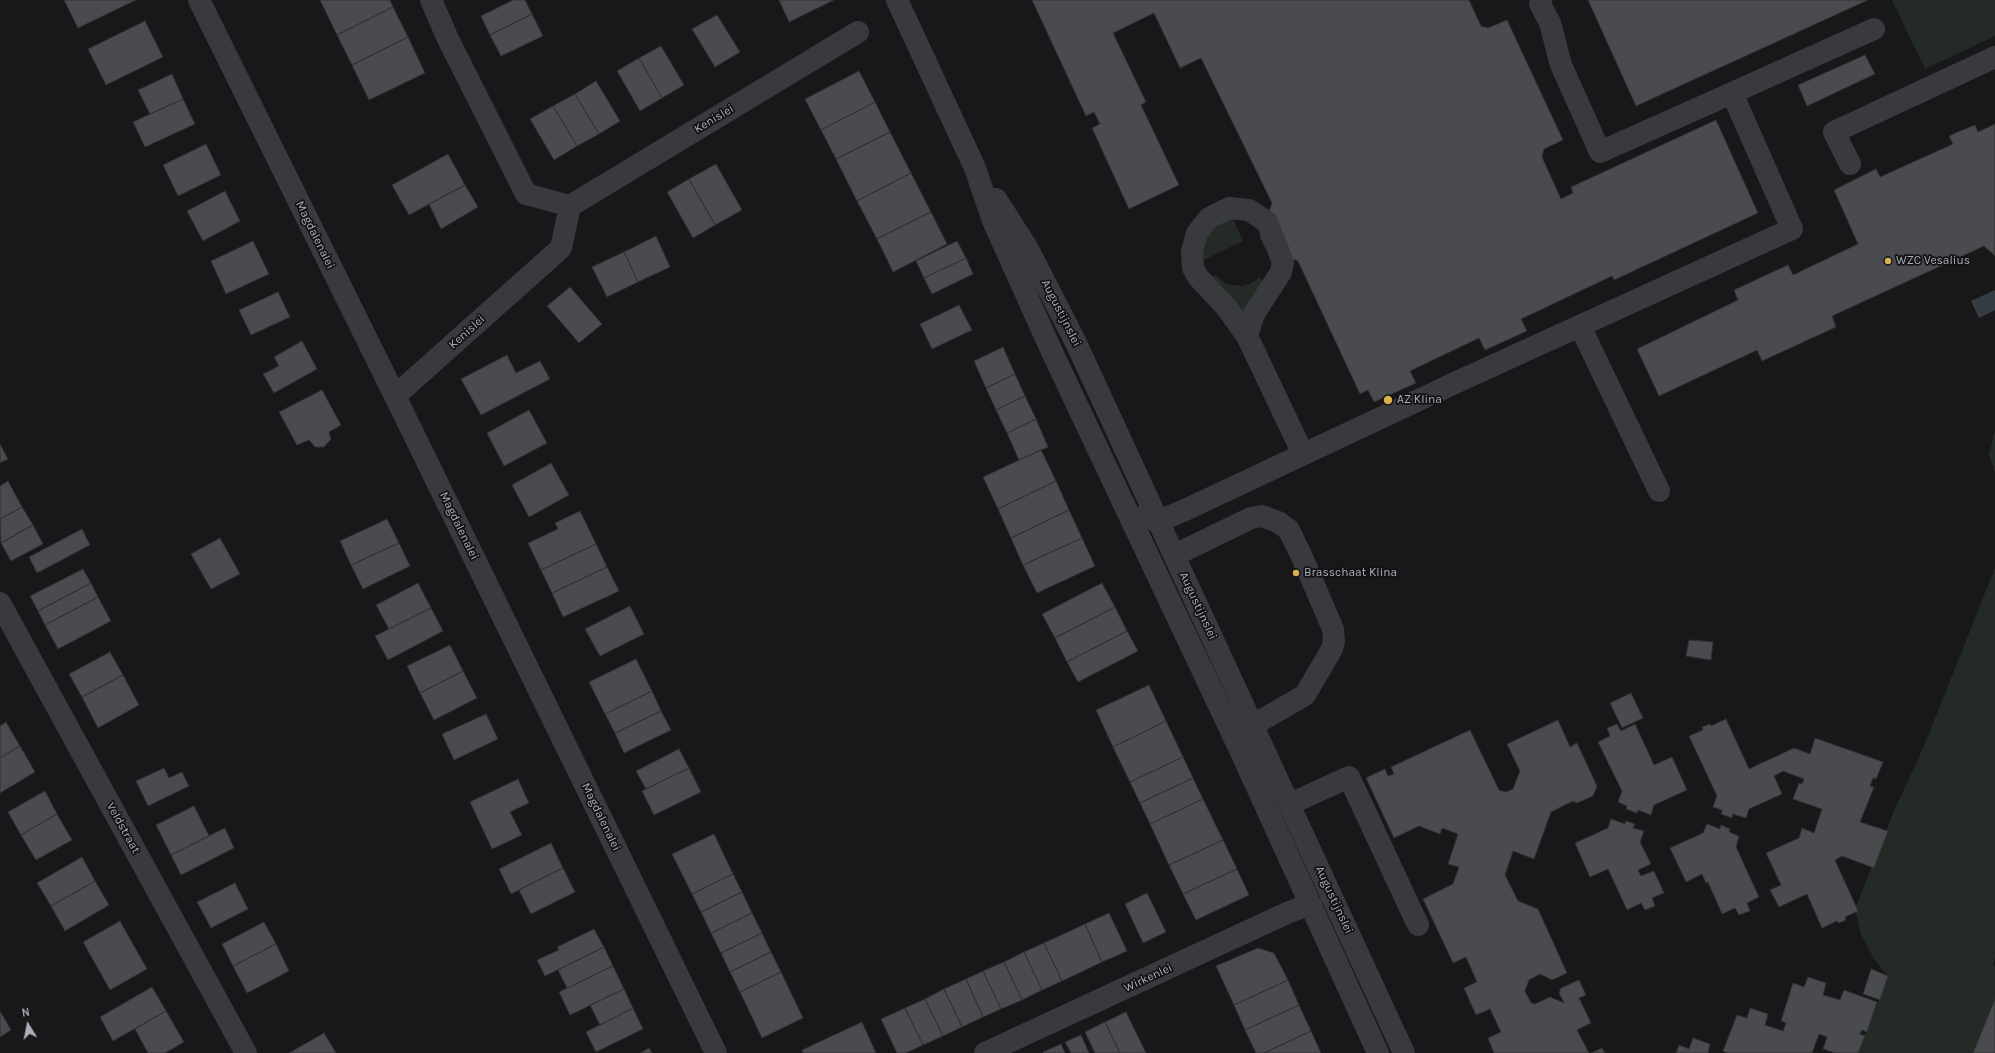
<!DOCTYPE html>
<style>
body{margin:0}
#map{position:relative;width:1995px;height:1053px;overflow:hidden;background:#18181a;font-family:Karla,sans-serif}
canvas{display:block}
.north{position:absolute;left:8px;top:1005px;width:40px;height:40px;-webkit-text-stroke:3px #131315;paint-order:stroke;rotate:350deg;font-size:11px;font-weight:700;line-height:16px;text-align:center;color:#acafb8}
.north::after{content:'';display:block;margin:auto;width:14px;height:18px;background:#acafb8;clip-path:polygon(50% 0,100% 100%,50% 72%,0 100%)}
</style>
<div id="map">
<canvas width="1995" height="1053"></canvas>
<div class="north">N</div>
</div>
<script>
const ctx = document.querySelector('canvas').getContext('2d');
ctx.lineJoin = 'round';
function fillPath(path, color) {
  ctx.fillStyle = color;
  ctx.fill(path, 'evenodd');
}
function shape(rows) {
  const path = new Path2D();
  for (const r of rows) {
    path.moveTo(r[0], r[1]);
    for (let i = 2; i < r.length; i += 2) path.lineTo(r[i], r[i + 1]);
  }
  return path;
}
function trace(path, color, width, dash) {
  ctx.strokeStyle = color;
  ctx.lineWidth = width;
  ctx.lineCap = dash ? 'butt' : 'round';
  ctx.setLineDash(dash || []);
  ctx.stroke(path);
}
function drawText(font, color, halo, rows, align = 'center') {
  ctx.font = font + ' Karla,sans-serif';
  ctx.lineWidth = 3.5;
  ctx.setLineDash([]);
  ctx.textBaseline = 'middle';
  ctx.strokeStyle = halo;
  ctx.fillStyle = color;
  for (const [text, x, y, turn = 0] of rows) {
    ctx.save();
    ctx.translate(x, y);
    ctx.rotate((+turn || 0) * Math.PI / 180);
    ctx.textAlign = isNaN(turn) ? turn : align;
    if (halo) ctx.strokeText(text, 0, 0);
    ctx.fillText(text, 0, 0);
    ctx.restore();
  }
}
fillPath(shape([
 [1892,0,1995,0,1995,36,1925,69],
 [1231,214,1243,241,1198,263,1202,235],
 [1215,275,1226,284,1241,286,1250,284,1260,277,1265,287,1246,315,1206,279],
 [1995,431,1995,472,1989,455],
 [1995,568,1995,957,1993,965,1995,966,1995,999,1973,1053,1858,1053,1888,976,1874,959,1861,935,1855,909,1894,811,1924,746]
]), '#242b26');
fillPath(shape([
 [1995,290,1995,310,1979,318,1971,301]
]), '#353c43');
const building = shape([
 [64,0,136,0,78,28,64,0],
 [320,0,390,0,393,7,337,35,320,0],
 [513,0,525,0,532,14,490,35,481,16,513,0],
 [779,0,834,0,789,22,779,0],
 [1032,0,1469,0,1481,26,1488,28,1507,20,1563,140,1544,149,1542,157,1561,199,1573,193,1571,187,1716,120,1758,213,1614,280,1612,276,1521,319,1527,331,1485,350,1479,338,1410,371,1416,383,1374,402,1368,390,1360,394,1298,261,1266,249,1260,236,1272,203,1201,58,1180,68,1154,13,1113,33,1146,102,1141,105,1179,185,1129,209,1092,128,1100,124,1094,112,1086,116,1032,0],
 [1588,0,1868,0,1636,106,1588,0],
 [393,7,408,37,352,65,337,35,393,7],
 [532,14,543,36,501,56,490,35,532,14],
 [717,15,740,52,715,67,692,29,717,15],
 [145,21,163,57,106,85,88,49,145,21],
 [408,37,425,73,369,100,352,65,408,37],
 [661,46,684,85,662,98,639,58,661,46],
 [1865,55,1875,74,1807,106,1798,85,1865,55],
 [639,58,662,98,640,111,617,71,639,58],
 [859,71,875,102,821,130,805,99,859,71],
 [172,74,183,99,150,114,138,90,172,74],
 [596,81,620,121,599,134,575,94,596,81],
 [575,94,599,134,577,146,553,106,575,94],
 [183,99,195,124,145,147,133,122,183,99],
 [875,102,890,132,836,159,821,130,875,102],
 [553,106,577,146,554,160,530,119,553,106],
 [1995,124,1995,256,1984,246,1832,316,1836,327,1762,361,1757,350,1659,396,1637,349,1738,300,1734,290,1788,265,1793,275,1858,244,1834,190,1876,169,1880,177,1953,144,1949,136,1960,131,1975,125,1978,132,1995,124],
 [890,132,911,173,857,201,836,159,890,132],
 [206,144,221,175,178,196,163,165,206,144],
 [448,154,465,185,409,215,392,185,448,154],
 [716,164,742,210,715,225,689,179,716,164],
 [911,173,931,212,877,239,857,201,911,173],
 [689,179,715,225,693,238,667,192,689,179],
 [465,185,478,207,441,229,429,204,465,185],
 [225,191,240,221,203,241,187,211,225,191],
 [931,212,947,244,893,272,877,239,931,212],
 [656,236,670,267,638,282,624,252,656,236],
 [253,241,269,274,226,294,211,261,253,241],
 [957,241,966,258,924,278,916,261,957,241],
 [624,252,638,282,607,297,592,267,624,252],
 [966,258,973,274,932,294,924,278,966,258],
 [570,287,602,324,579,343,547,306,570,287],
 [278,292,290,317,251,335,239,310,278,292],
 [959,305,972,330,932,349,920,324,959,305],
 [302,341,317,369,274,393,263,374,279,366,274,357,302,341],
 [1003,347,1015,374,986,388,974,361,1003,347],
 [507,355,516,373,540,361,550,379,481,415,461,379,507,355],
 [1015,374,1025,396,996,410,986,388,1015,374],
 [322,390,341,425,329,432,331,439,324,447,315,447,309,440,297,445,279,412,322,390],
 [1025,396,1036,419,1007,433,996,410,1025,396],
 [529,410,547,443,504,466,487,433,529,410],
 [1036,419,1048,447,1019,460,1007,433,1036,419],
 [0,444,8,459,0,463,0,444],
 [1041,450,1056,481,998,509,983,477,1041,450],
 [551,463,569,495,529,517,512,485,551,463],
 [8,481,22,507,0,519,0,486,8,481],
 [1056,481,1069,510,1011,538,998,509,1056,481],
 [22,507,33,525,1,543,0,519,22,507],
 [1069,510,1082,538,1023,565,1011,538,1069,510],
 [580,511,596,544,541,570,528,543,558,529,555,523,580,511],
 [387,519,399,543,351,565,340,541,387,519],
 [33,525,43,544,11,561,1,543,33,525],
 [82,529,90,545,37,573,29,557,82,529],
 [220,538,240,574,211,589,191,554,220,538],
 [1082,538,1095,566,1037,593,1023,565,1082,538],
 [399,543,410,566,363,589,351,565,399,543],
 [596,544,607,567,552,593,541,570,596,544],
 [607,567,619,591,563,617,552,593,607,567],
 [83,569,91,583,38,611,30,596,83,569],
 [91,583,98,597,45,625,38,611,91,583],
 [418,583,431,608,389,629,376,605,418,583],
 [1102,583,1115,607,1055,638,1042,614,1102,583],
 [98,597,111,621,58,649,45,625,98,597],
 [630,606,644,634,600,656,585,629,630,606],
 [1115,607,1127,631,1067,662,1055,638,1115,607],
 [431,608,443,631,388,660,375,636,431,608],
 [1127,631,1138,651,1078,682,1067,662,1127,631],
 [1689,640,1713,642,1711,660,1686,656,1689,640],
 [450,645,463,671,420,693,407,666,450,645],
 [110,652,123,675,82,697,69,674,110,652],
 [636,659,652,691,605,714,589,682,636,659],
 [463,671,477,698,434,720,420,693,463,671],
 [123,675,139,705,98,728,82,697,123,675],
 [1149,685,1166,721,1113,747,1096,710,1149,685],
 [652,691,661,711,615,733,605,714,652,691],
 [1631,693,1643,718,1622,728,1610,703,1631,693],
 [661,711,671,730,624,753,615,733,661,711],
 [486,714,498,739,454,760,442,734,486,714],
 [1726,719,1749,769,1794,748,1810,754,1815,738,1883,762,1876,779,1873,778,1870,786,1874,787,1860,822,1888,831,1874,868,1842,856,1835,860,1858,911,1845,917,1846,920,1839,923,1837,921,1822,928,1807,894,1779,907,1770,890,1781,885,1766,853,1799,838,1802,828,1814,833,1822,809,1793,799,1799,783,1802,784,1804,779,1783,771,1774,776,1782,794,1749,809,1746,818,1733,814,1732,818,1721,814,1722,810,1713,807,1717,796,1689,736,1703,730,1702,727,1710,724,1711,726,1726,719],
 [1558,720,1570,747,1577,743,1597,786,1593,796,1577,803,1573,801,1551,812,1534,859,1513,851,1505,875,1518,901,1538,909,1567,973,1552,980,1540,974,1529,980,1525,991,1531,1003,1535,1004,1550,997,1564,1003,1559,993,1561,988,1579,980,1586,995,1579,998,1591,1023,1577,1030,1589,1053,1494,1053,1488,1038,1501,1032,1490,1009,1476,1015,1464,988,1477,982,1466,957,1453,963,1423,899,1453,884,1459,867,1448,864,1458,834,1442,828,1440,834,1419,826,1394,838,1366,778,1385,769,1388,776,1394,774,1391,767,1470,730,1499,790,1506,792,1513,789,1520,771,1507,744,1558,720],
 [1166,721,1183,757,1130,782,1113,747,1166,721],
 [6,722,20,746,0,758,0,726,6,722],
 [1617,724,1621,731,1635,724,1654,765,1672,757,1687,790,1654,805,1651,815,1638,810,1637,813,1626,809,1627,806,1618,802,1622,791,1598,742,1610,736,1607,728,1617,724],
 [20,746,35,772,0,793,0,758,20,746],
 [679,749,689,768,646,789,636,771,679,749],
 [1183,757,1193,778,1140,803,1130,782,1183,757],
 [164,768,169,778,182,772,189,786,148,806,136,781,164,768],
 [689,768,701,792,654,815,642,791,689,768],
 [1193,778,1203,799,1150,824,1140,803,1193,778],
 [518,779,529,803,510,812,522,835,492,849,470,802,518,779],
 [45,791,57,814,21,835,8,812,45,791],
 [1203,799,1223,840,1169,865,1150,824,1203,799],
 [194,806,209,836,171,855,156,825,194,806],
 [57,814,72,840,36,860,21,835,57,814],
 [1611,819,1625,824,1626,821,1635,824,1633,828,1644,831,1640,842,1651,864,1638,870,1641,876,1654,871,1664,893,1652,898,1655,906,1645,910,1641,903,1627,910,1608,869,1590,877,1575,843,1608,828,1611,819],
 [1707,824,1720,829,1721,825,1730,829,1729,832,1739,836,1736,847,1759,897,1747,903,1750,911,1739,915,1735,908,1722,914,1708,882,1706,883,1702,874,1686,882,1670,848,1703,833,1707,824],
 [225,828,234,848,181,875,171,855,225,828],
 [714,834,733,874,692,894,672,854,714,834],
 [1223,840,1237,869,1183,894,1169,865,1223,840],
 [551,843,563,868,511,894,499,869,551,843],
 [82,857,95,881,51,906,37,883,82,857],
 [563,868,575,892,531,914,519,890,563,868],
 [1237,869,1249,895,1196,920,1183,894,1237,869],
 [733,874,742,892,701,912,692,894,733,874],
 [95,881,109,905,65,931,51,906,95,881],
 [235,883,248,909,211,928,197,902,235,883],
 [742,892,752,913,711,933,701,912,742,892],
 [1147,893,1166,932,1143,943,1125,904,1147,893],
 [752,913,762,933,721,953,711,933,752,913],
 [1109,913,1127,951,1102,962,1085,924,1109,913],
 [120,921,147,969,110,990,83,942,120,921],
 [264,922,276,944,233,966,222,944,264,922],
 [1085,924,1102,962,1062,981,1044,943,1085,924],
 [594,929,604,947,545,976,537,960,559,950,557,947,594,929],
 [762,933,771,952,730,972,721,953,762,933],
 [1044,943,1062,981,1042,990,1024,952,1044,943],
 [276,944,289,971,247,993,233,966,276,944],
 [604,947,613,966,567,988,558,970,604,947],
 [1258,948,1274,953,1288,980,1234,1005,1216,966,1258,948],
 [771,952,781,972,740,992,730,972,771,952],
 [1024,952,1042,990,1022,1000,1004,962,1024,952],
 [1004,962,1022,1000,1001,1009,983,971,1004,962],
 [613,966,624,989,570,1015,559,992,613,966],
 [1871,969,1888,976,1880,1000,1863,994,1871,969],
 [983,971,1001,1009,983,1017,966,979,983,971],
 [781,972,803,1018,762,1038,740,992,781,972],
 [1808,977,1826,983,1823,995,1840,1000,1844,990,1877,1002,1867,1032,1862,1030,1860,1034,1865,1036,1858,1053,1835,1053,1823,1049,1827,1037,1819,1034,1812,1053,1728,1053,1723,1051,1737,1015,1747,1018,1750,1008,1768,1014,1765,1025,1783,1031,1786,1023,1781,1021,1793,983,1804,987,1808,977],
 [966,979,983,1017,962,1027,944,989,966,979],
 [1288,980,1299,1005,1245,1030,1234,1005,1288,980],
 [152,987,166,1011,113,1041,100,1017,152,987],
 [624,989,633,1008,600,1025,590,1005,624,989],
 [944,989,962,1027,943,1036,925,999,944,989],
 [925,999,943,1036,923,1045,905,1008,925,999],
 [1995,999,1995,1053,1973,1053,1995,999],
 [1299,1005,1311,1031,1264,1053,1256,1053,1245,1030,1299,1005],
 [633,1008,643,1029,596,1052,586,1032,633,1008],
 [905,1008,923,1045,906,1053,897,1053,881,1019,905,1008],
 [0,1011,11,1030,0,1037,0,1011],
 [166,1011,184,1042,165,1053,148,1053,135,1029,166,1011],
 [1126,1012,1146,1053,1120,1053,1105,1022,1126,1012],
 [862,1022,876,1053,803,1053,802,1050,862,1022],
 [1105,1022,1120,1053,1095,1053,1085,1032,1105,1022],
 [1311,1031,1321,1053,1264,1053,1311,1031],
 [324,1033,336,1053,289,1053,324,1033],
 [1081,1035,1089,1053,1071,1053,1065,1042,1081,1035],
 [1693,1038,1710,1044,1708,1053,1676,1053,1679,1045,1689,1049,1693,1038],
 [1061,1044,1065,1053,1044,1053,1043,1052,1061,1044],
 [649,1048,652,1053,640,1053,649,1048],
 [1602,1048,1605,1053,1591,1053,1602,1048]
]);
fillPath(building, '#4a4b4e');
trace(building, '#323235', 1);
trace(shape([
 [199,0,395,396,716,1053],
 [431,0,448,39,526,194,570,206],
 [897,0,975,168,993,221,1053,354,1240,750,1378,1053],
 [1732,93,1874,29],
 [1850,164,1834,132,1995,57],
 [996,199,1028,249,1076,343,1404,1053],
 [1229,208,1249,210,1267,222,1283,262,1281,272,1254,314,1247,336,1227,308,1198,277,1193,268,1192,251,1197,233,1209,218,1229,208],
 [1580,326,1659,491],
 [1247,336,1303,454],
 [395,396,561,248,570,206,858,32],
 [1142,517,1159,521,1185,510,1457,382,1792,229,1732,93,1600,152,1561,65,1550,23,1540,4,1541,0],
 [1175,555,1251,518,1262,516,1278,522,1289,530,1302,557,1333,629,1334,641,1332,649,1305,695,1253,725,1246,738],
 [0,603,246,1053],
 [1290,804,1349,777,1418,925],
 [985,1053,1287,913,1311,904]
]), '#393a3e', 22);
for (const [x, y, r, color] of [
 [1888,261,4,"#dcb04e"],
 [1388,400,5,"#dcb04e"],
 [1296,573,4,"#dcb04e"]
]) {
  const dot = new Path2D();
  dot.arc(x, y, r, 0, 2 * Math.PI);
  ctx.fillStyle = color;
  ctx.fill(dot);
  trace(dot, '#131315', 1.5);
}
drawText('12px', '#acafb8', '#131315', [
 ["Kenislei",714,119,-31],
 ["Magdalenalei",315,235,64],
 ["Augustijnslei",1061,313,63],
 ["Kenislei",467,332,-42],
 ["Magdalenalei",459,526,64],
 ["Augustijnslei",1198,606,65],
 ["Magdalenalei",601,817,64],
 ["Veldstraat",123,828,61],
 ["Augustijnslei",1334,900,65],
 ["Wirkenlei",1148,978,-25]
]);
drawText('12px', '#acafb8', '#131315', [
 ["WZC Vesalius",1896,261],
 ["AZ Klina",1397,400],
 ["Brasschaat Klina",1304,573]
], 'left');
</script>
